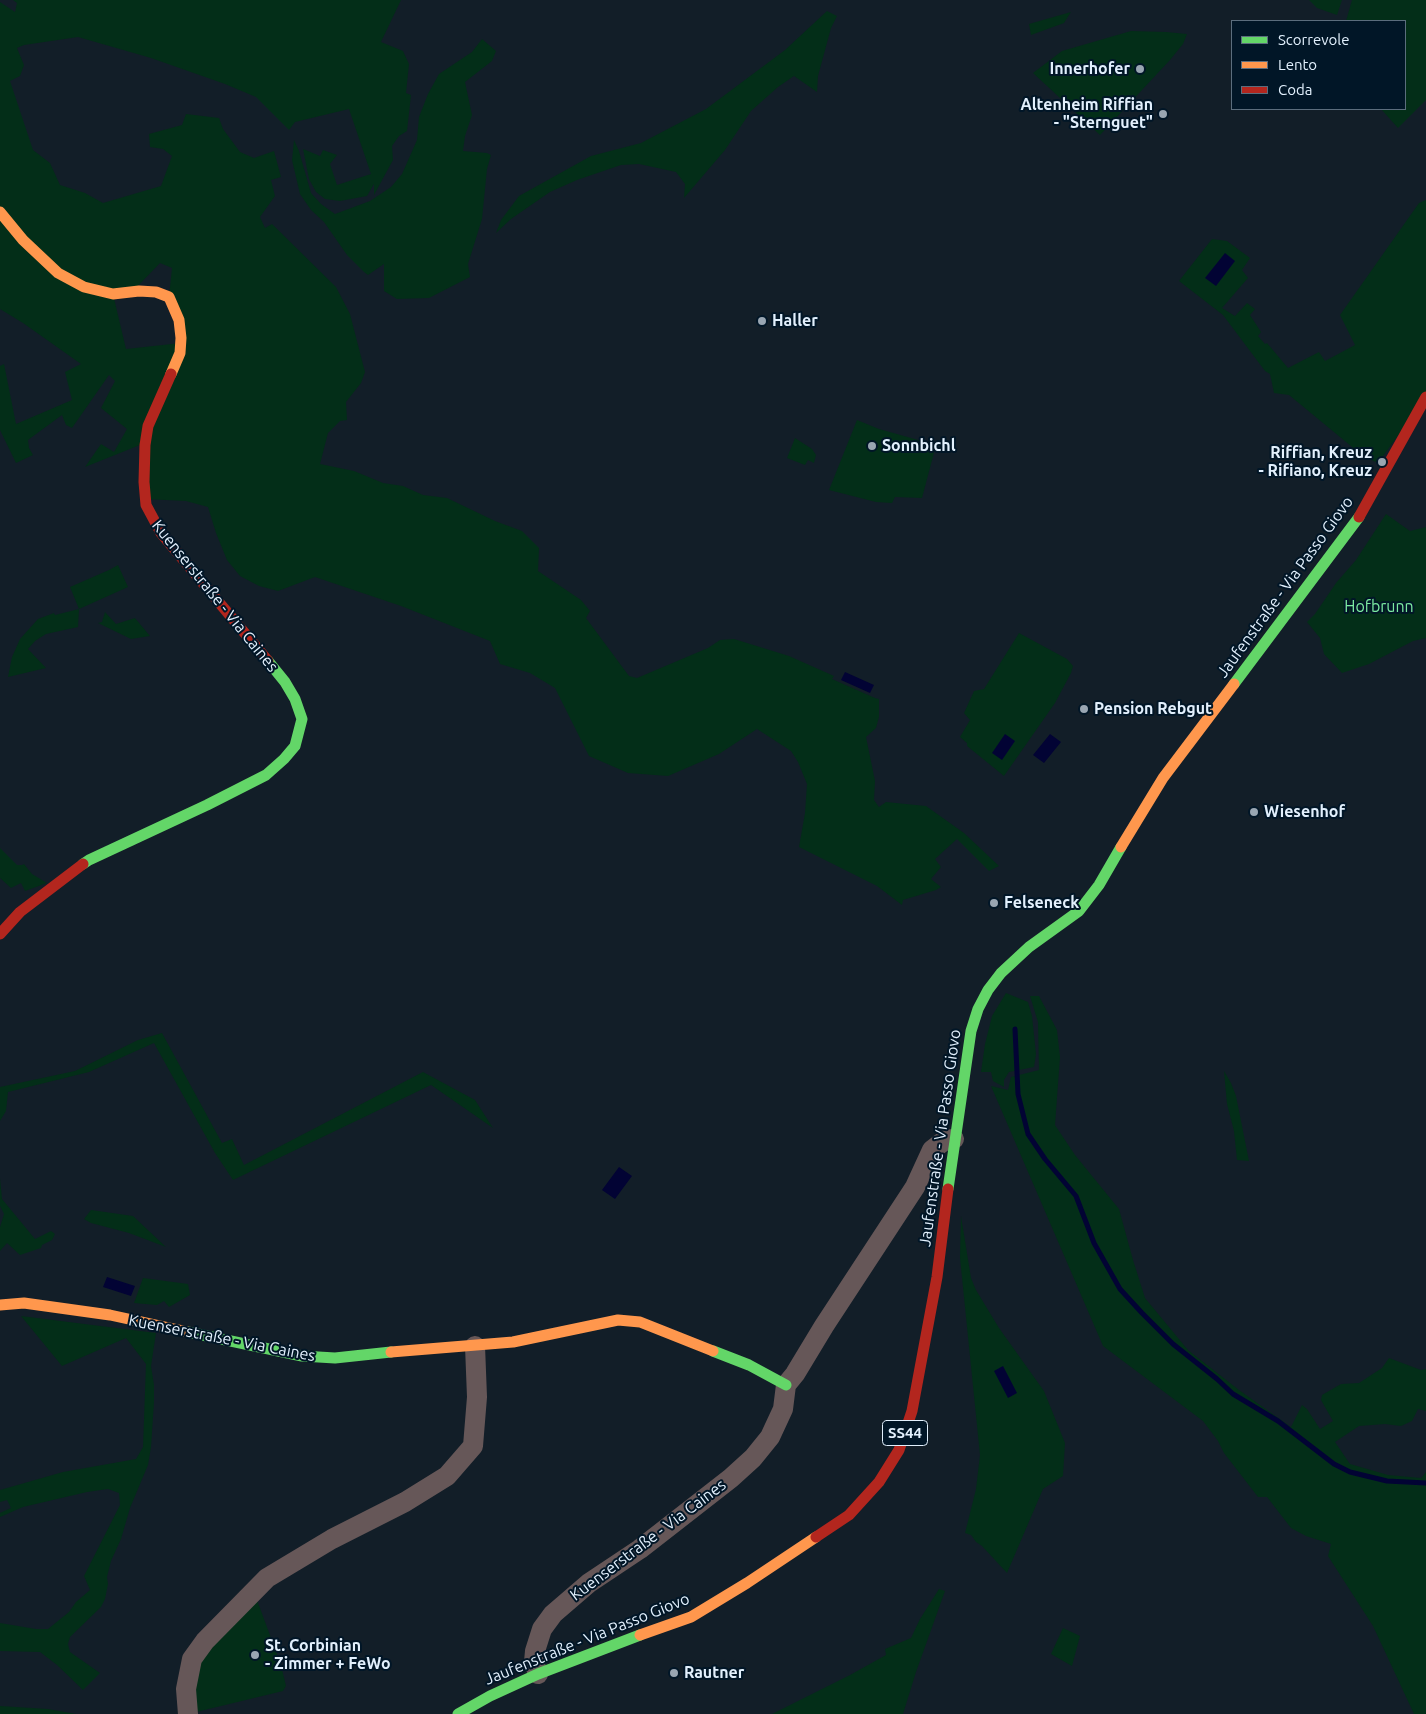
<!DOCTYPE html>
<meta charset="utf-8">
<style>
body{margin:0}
#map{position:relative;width:1426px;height:1714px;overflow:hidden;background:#121e28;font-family:Ubuntu,sans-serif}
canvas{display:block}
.legend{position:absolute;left:1231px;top:20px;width:175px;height:90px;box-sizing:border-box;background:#011627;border:1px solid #5b6d7d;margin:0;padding:6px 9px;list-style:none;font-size:15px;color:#e2f0fd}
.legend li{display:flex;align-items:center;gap:10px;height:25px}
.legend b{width:25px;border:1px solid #5b6d7d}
</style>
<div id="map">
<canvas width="1426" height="1714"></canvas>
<ul class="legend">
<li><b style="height:6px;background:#63d668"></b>Scorrevole</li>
<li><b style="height:6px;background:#ff974d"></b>Lento</li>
<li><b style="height:6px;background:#b3261e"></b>Coda</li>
</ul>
</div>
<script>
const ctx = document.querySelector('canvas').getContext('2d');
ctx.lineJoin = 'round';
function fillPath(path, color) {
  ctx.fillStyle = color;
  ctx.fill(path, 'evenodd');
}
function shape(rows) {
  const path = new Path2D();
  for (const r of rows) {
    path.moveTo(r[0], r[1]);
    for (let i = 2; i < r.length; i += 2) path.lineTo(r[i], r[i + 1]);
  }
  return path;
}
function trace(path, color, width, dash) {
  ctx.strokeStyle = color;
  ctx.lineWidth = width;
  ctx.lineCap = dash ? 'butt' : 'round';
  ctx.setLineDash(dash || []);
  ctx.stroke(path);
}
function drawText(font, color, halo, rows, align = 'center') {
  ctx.font = font + ' Ubuntu,sans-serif';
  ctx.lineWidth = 4;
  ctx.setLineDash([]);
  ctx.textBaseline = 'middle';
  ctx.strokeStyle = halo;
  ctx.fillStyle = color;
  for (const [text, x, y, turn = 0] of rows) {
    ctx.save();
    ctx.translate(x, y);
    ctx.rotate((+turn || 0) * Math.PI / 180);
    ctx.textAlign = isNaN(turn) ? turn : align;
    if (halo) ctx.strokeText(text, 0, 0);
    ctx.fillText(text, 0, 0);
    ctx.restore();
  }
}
fillPath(shape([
 [13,0,401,0,381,42,403,51,409,64,406,93,411,95,407,131,399,136,392,146,393,160,374,195,374,184,367,196,340,201,325,199,316,192,309,179,303,149,320,156,323,150,337,155,330,164,337,185,371,174,349,109,295,122,289,130,256,97,225,84,151,58,78,37,24,45,17,48,24,65,20,76,10,81,33,150,50,163,60,185,85,193,103,203,161,186,172,156,163,149,150,147,149,134,182,125,186,114,219,118,223,129,240,152,254,158,274,151,281,177,271,180,275,196,260,217,265,228,272,224,336,287,350,314,365,372,361,383,346,402,347,420,340,421,328,433,320,464,354,471,383,483,403,486,423,495,447,498,495,521,522,531,539,548,538,571,581,600,590,611,586,618,629,676,637,678,708,648,720,640,734,639,789,656,834,676,832,679,875,698,879,699,879,717,876,728,866,737,875,781,874,800,879,807,886,802,926,806,964,833,999,866,989,871,957,839,935,859,941,867,931,879,941,887,936,890,903,900,902,905,877,886,799,847,805,813,807,784,798,762,791,751,757,729,719,754,668,776,628,773,589,756,555,688,530,673,500,664,490,641,401,606,315,577,278,591,259,586,240,576,227,560,216,533,208,507,186,501,145,499,140,445,85,467,101,444,114,452,127,429,101,408,115,381,109,375,72,428,66,425,62,415,28,440,29,448,33,455,16,463,0,430,0,366,4,364,16,424,72,400,65,372,81,364,23,323,0,309,0,2,15,12,17,3],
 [160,263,172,268,169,297,181,343,126,349,113,294,132,292],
 [1309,0,1342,0,1337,15,1317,8],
 [1352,0,1426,0,1426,100,1398,128,1381,109,1405,109,1405,21,1346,21],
 [827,11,837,16,831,28,818,76,817,92,794,76,778,87,751,111,725,150,684,198,685,184,676,172,639,164,621,165,577,180,550,192,511,219,496,233,501,220,519,196,591,156,641,143,706,109,785,50],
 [1071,12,1064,23,1031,35,1029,24],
 [1131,31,1166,32,1187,34,1183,44,1170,60,1100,135,1033,73,1062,51],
 [482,39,496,51,492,61,465,82,472,115,465,136,463,151,487,153,491,155,487,169,482,219,468,264,470,277,429,298,397,299,384,291,384,264,368,275,364,272,347,255,324,222,311,210,300,194,292,160,294,140,299,151,311,193,321,204,335,214,370,201,391,187,402,174,417,140,419,117,428,94,439,74,472,52],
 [1426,200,1426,397,1378,463,1363,456,1289,395,1274,393,1270,374,1265,371,1223,315,1179,281,1212,239,1227,241,1250,258,1242,270,1248,278,1222,308,1235,316,1247,303,1255,309,1250,315,1261,332,1258,336,1265,344,1267,343,1288,368,1319,352,1325,361,1355,345,1340,315,1419,203],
 [857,420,879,429,936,445,922,498,895,497,892,503,876,502,829,490],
 [795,438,812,449,816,455,814,463,808,460,805,465,787,458],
 [1386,514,1410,531,1426,527,1426,638,1413,641,1369,664,1342,673,1324,654,1320,638,1307,622,1315,614,1336,583,1356,560],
 [118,565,128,587,79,609,78,627,46,634,35,641,28,649,46,668,8,677,12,657,20,639,38,619,54,613,55,615,79,609,70,587,109,570],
 [105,612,116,624,135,618,150,636,131,639,98,623,102,622],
 [1019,633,1067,659,1073,666,1071,673,1055,703,1004,776,967,746,967,743,960,737,970,720,964,713,974,691,984,689],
 [0,848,17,865,22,865,24,864,32,874,47,883,25,891,21,883,11,888,0,878],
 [1006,993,1028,1002,1032,1016,1036,1054,1034,1067,1009,1072,1004,1080,1004,1087,993,1081,991,1072,981,1072,985,1044,992,1016],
 [1030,996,1039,996,1057,1030,1060,1057,1055,1125,1075,1155,1119,1209,1133,1260,1145,1298,1188,1350,1239,1390,1291,1427,1302,1405,1307,1409,1320,1429,1333,1421,1321,1400,1322,1395,1341,1384,1359,1383,1382,1368,1389,1358,1421,1370,1426,1369,1426,1411,1418,1409,1412,1421,1401,1426,1385,1424,1359,1426,1335,1442,1350,1464,1388,1475,1421,1478,1426,1472,1426,1714,1414,1714,1373,1626,1328,1556,1331,1544,1306,1536,1291,1528,1267,1497,1258,1497,1224,1453,1218,1441,1203,1421,1103,1346,991,1086,1008,1090,1011,1077,1039,1070,1038,1022],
 [162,1033,222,1143,232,1139,244,1165,423,1072,475,1100,493,1128,431,1085,233,1180,215,1153,154,1043,89,1072,8,1092,6,1111,0,1121,0,1087,75,1071,138,1040],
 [1224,1071,1231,1083,1236,1096,1249,1161,1237,1160,1234,1131,1227,1104],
 [0,1178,2,1199,35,1239,51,1231,55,1234,52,1240,42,1245,41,1248,20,1255,7,1243,0,1251,0,1227,4,1214,0,1206],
 [91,1210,133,1216,166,1247,129,1233,91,1223,84,1219],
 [961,1216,971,1278,976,1290,999,1328,1044,1391,1065,1443,1063,1476,1043,1489,1007,1573,982,1546,976,1542,971,1535,965,1533,976,1489,980,1455,960,1258],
 [143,1278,188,1284,190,1295,169,1307,164,1301,157,1305,134,1303],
 [21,1316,156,1333,151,1366,154,1385,154,1402,151,1447,148,1465,130,1508,121,1539,111,1561,107,1577,108,1584,105,1599,101,1607,70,1637,68,1644,70,1652,100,1673,83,1690,57,1665,40,1652,0,1651,0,1623,36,1629,48,1629,69,1612,76,1602,90,1590,84,1576,120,1505,119,1493,108,1489,87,1492,23,1507,0,1517,0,1513,11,1508,7,1500,0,1502,0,1490,63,1472,136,1459,143,1447,146,1364,126,1338,62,1366],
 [939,1589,945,1591,916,1672,903,1714,772,1714,850,1675,886,1655,885,1649,911,1638,920,1619],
 [254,1592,281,1665,286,1686,283,1691,188,1714,188,1677],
 [1063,1628,1080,1636,1072,1666,1051,1654],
 [0,1706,48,1709,76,1714,0,1714]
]), '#032e18');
fillPath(shape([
 [1225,253,1235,261,1216,286,1205,278],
 [845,672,874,685,870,693,841,680],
 [1005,734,1015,741,1002,760,992,753],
 [1050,734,1061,742,1044,763,1033,755],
 [619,1167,632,1176,615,1199,602,1190],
 [107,1277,135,1286,131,1296,103,1287],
 [1003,1366,1017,1393,1008,1398,994,1371]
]), '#020334');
trace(shape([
 [1015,1029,1018,1094,1028,1134,1045,1159,1076,1196,1094,1243,1120,1289,1142,1313,1173,1344,1217,1379,1233,1394,1278,1421,1334,1464,1350,1472,1387,1481,1426,1483]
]), '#020334', 5);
trace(shape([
 [538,1674,534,1662,535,1651,542,1629,553,1614,589,1583,640,1549,731,1478,753,1458,770,1437,783,1409,786,1385,795,1374,824,1326,915,1187,932,1150,945,1140,954,1139],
 [188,1714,186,1689,192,1659,205,1641,267,1578,332,1539,405,1502,447,1476,473,1446,477,1397,475,1346]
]), '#665758', 20);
trace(shape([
 [1234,684,1359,517],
 [83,864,89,860,207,805,266,775,284,759,295,746,302,719,295,699,285,682,268,661],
 [948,1189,971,1031,978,1009,988,990,1001,973,1029,947,1079,911,1099,885,1121,847],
 [188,1332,302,1356,335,1358,391,1352],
 [713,1351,749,1365,786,1385],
 [458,1714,490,1696,538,1674,640,1635]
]), '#63d668', 11);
trace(shape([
 [0,212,23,240,58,273,84,287,113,294,139,291,156,292,169,297,179,320,181,338,180,353,171,374],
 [1121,847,1163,778,1234,684],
 [0,1305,24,1303,110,1315,188,1332],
 [391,1352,513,1342,618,1320,640,1322,713,1351],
 [640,1635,691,1617,747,1583,816,1537]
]), '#ff974d', 11);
trace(shape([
 [171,374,148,426,145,445,144,482,146,505,161,533,268,661],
 [1359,517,1426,397],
 [0,934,20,912,83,864],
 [816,1537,849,1515,879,1482,899,1450,912,1411,937,1277,948,1189]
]), '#b3261e', 11);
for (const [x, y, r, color] of [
 [1140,69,5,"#99a6b2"],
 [1163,114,5,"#99a6b2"],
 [762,321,5,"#99a6b2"],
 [872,446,5,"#99a6b2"],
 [1382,462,5,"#99a6b2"],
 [1084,709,5,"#99a6b2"],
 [1254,812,5,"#99a6b2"],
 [994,903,5,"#99a6b2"],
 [255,1655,5,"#99a6b2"],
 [674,1673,5,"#99a6b2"]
]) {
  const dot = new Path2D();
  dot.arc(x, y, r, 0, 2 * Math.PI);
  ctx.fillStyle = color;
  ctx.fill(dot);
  trace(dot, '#011627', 2);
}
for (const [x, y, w] of [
 [905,1433,45]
]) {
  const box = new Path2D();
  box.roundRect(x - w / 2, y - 12.5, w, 25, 4);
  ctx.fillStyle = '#011627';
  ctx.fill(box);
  trace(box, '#e2f0fd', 1);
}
drawText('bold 15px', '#e2f0fd', null, [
 ["SS44",905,1433]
]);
drawText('bold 16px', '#e2f0fd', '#011627', [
 ["Innerhofer",1130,69,"right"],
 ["Altenheim Riffian",1153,105,"right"],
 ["- \"Sternguet\"",1153,123,"right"],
 ["Haller",772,321],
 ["Sonnbichl",882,446],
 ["Riffian, Kreuz",1372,453,"right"],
 ["- Rifiano, Kreuz",1372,471,"right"],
 ["Pension Rebgut",1094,709],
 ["Wiesenhof",1264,812],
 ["Felseneck",1004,903],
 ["St. Corbinian",265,1646],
 ["- Zimmer + FeWo",265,1664],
 ["Rautner",684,1673]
], 'left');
drawText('16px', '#e2f0fd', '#011627', [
 ["Jaufenstraße - Via Passo Giovo",1285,587,-54],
 ["Kuenserstraße - Via Caines",215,596,51],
 ["Jaufenstraße - Via Passo Giovo",940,1138,-82],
 ["Kuenserstraße - Via Caines",222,1338,11],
 ["Kuenserstraße - Via Caines",648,1540,-37],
 ["Jaufenstraße - Via Passo Giovo",587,1639,-22]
]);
drawText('16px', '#7ceaa1', '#011627', [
 ["Hofbrunn",1379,607]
]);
</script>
